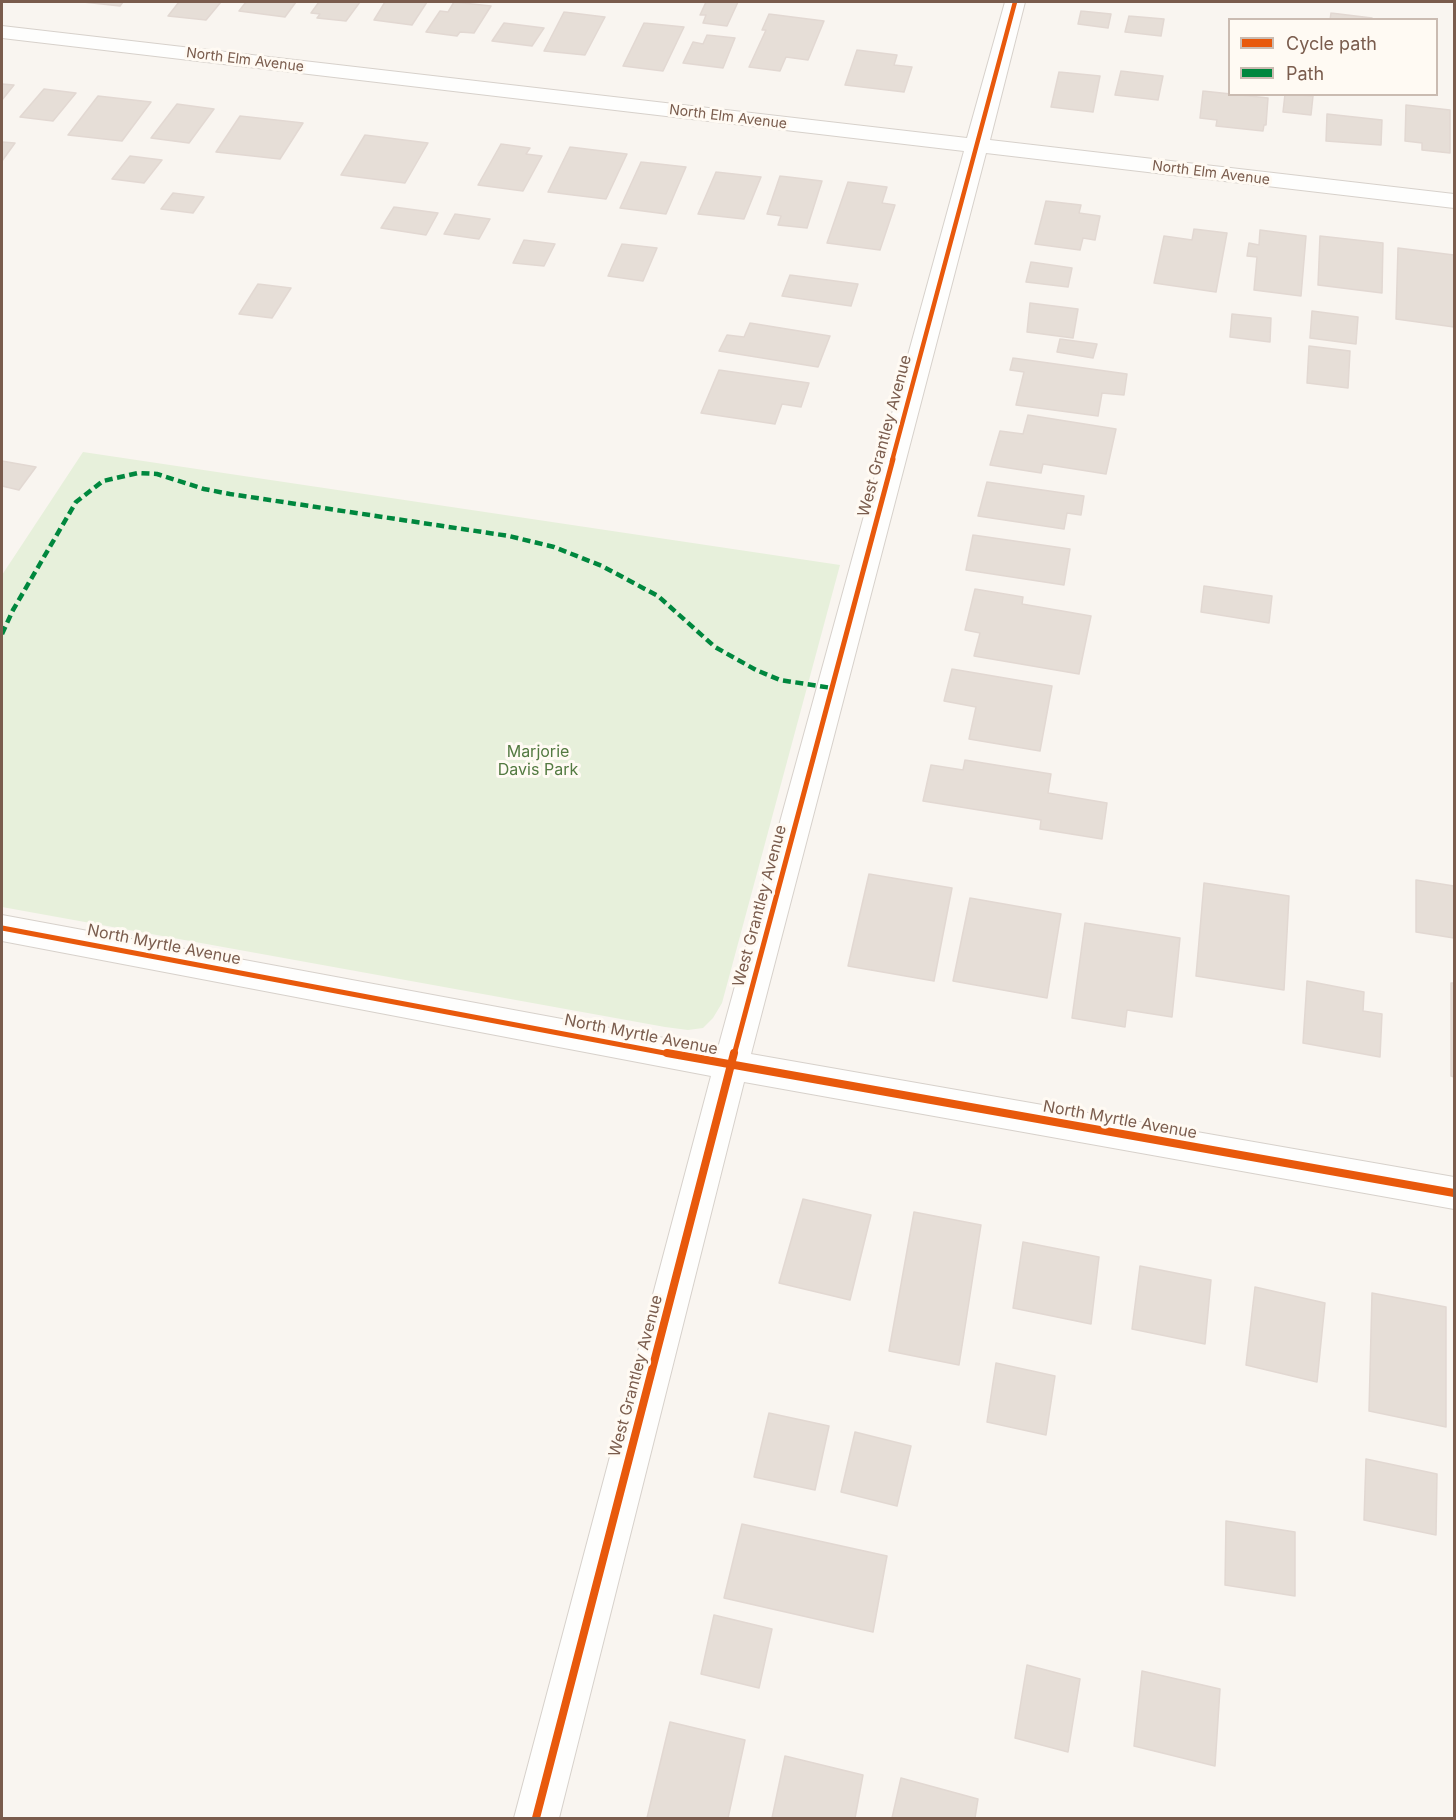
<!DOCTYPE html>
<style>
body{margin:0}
#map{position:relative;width:1456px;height:1820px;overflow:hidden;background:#f9f5f0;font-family:Inter,sans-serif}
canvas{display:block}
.frame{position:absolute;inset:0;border:3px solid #7a5c4d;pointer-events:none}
.legend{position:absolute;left:1228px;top:18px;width:210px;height:78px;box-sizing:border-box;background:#fffaf3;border:2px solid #cabbb1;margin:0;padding:8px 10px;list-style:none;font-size:18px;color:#7a5c4d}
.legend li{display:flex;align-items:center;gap:12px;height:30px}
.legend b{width:30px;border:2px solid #cabbb1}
</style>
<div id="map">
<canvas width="1456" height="1820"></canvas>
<div class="frame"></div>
<ul class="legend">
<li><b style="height:8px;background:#e8590c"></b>Cycle path</li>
<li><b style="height:8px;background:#00873e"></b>Path</li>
</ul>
</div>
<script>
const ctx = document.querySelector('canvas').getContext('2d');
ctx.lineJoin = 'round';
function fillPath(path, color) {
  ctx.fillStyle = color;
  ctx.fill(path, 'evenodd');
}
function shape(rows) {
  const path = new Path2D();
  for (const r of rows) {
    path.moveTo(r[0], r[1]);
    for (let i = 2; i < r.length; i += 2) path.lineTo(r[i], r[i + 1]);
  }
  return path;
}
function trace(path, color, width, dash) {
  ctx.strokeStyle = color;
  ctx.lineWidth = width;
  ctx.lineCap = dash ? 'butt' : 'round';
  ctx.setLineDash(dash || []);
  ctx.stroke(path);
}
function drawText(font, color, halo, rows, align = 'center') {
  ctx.font = font + ' Inter,sans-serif';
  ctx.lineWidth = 6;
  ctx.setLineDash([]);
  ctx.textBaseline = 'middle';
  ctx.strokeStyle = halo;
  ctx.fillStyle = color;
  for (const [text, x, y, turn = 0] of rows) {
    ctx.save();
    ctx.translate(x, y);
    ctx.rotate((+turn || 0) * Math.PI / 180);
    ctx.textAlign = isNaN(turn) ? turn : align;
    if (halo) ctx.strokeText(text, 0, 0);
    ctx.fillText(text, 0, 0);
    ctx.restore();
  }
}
fillPath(shape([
 [83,452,840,565,722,1003,713,1018,703,1028,688,1030,665,1027,2,907,2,575]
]), '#e7f0db');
const building = shape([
 [83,2,123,2,120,6,83,2],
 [179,2,221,2,206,20,168,16,179,2],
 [246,2,296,2,285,17,239,11,246,2],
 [319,2,360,2,346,21,317,18,320,14,311,13,319,2],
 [385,2,427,2,412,25,374,20,385,2],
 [454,2,491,6,474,33,460,32,457,36,426,32,440,11,448,12,454,2],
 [706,2,738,2,727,26,703,23,706,15,700,15,706,2],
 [1081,11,1111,14,1108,28,1078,24,1081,11],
 [564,12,605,17,585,55,544,51,564,12],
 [1331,13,1372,18,1372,20,1330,20,1331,13],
 [769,14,824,21,808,60,786,57,780,71,749,67,766,30,762,30,769,14],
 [1129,16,1164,19,1161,36,1125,32,1129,16],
 [504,23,544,28,532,46,492,41,504,23],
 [644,23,684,27,663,71,623,66,644,23],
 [707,35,735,38,723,68,683,63,693,42,703,44,707,35],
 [857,50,897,55,894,65,912,67,904,92,845,85,857,50],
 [1121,71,1163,76,1158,100,1115,95,1121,71],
 [1059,72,1100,76,1093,112,1051,107,1059,72],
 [2,84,14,85,2,100,2,84],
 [44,89,76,93,53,121,20,117,44,89],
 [1203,91,1268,98,1266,125,1264,125,1263,131,1216,126,1217,120,1200,118,1203,91],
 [1285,94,1313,96,1311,115,1283,112,1285,94],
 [98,96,151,102,122,141,68,135,98,96],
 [177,104,214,109,189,143,151,138,177,104],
 [1406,105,1450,110,1450,153,1422,150,1422,143,1405,141,1406,105],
 [1327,114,1382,120,1381,145,1326,141,1327,114],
 [240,116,303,123,280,159,216,152,240,116],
 [365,135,428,143,405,183,341,175,365,135],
 [2,142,15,143,2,161,2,142],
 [501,144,530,148,526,154,542,156,523,191,478,185,501,144],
 [570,147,627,154,606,199,548,192,570,147],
 [130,156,162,160,144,183,112,179,130,156],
 [641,162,686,167,666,214,620,208,641,162],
 [716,172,761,177,744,219,698,214,716,172],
 [780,176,822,181,807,228,778,225,781,216,767,214,780,176],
 [848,182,887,187,882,203,895,205,880,250,827,243,848,182],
 [173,193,204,197,193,213,161,209,173,193],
 [1046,201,1081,205,1079,213,1100,216,1095,240,1083,238,1080,250,1035,244,1046,201],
 [394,207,438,213,426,235,381,228,394,207],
 [455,214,490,219,479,239,444,234,455,214],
 [1194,229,1227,233,1216,292,1154,283,1164,236,1192,240,1194,229],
 [1260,230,1306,236,1301,296,1254,290,1257,257,1247,256,1249,243,1259,245,1260,230],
 [1320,236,1383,243,1382,293,1318,285,1320,236],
 [524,240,555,244,544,266,513,263,524,240],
 [622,244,657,248,643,281,608,276,622,244],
 [1398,248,1454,255,1454,327,1396,319,1398,248],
 [1031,262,1072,268,1068,287,1026,282,1031,262],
 [790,275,858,284,851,306,782,296,790,275],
 [258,284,291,288,272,318,239,314,258,284],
 [1030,303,1078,309,1073,338,1027,332,1030,303],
 [1312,311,1358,317,1356,344,1310,338,1312,311],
 [1232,314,1271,318,1270,342,1230,337,1232,314],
 [750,323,830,336,818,367,719,351,727,335,744,337,750,323],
 [1060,339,1097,344,1093,358,1057,352,1060,339],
 [1309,346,1350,351,1348,388,1307,383,1309,346],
 [1013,358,1127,374,1124,395,1102,393,1098,416,1016,405,1024,372,1010,370,1013,358],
 [719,370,809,383,801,407,782,404,775,424,701,413,719,370],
 [1028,415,1116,429,1106,474,1043,464,1041,473,990,465,1000,431,1023,434,1028,415],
 [2,461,36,467,19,490,2,486,2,461],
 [987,482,1084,496,1081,515,1067,513,1064,529,978,516,987,482],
 [973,535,1070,549,1064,585,966,570,973,535],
 [1204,586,1272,596,1269,623,1201,612,1204,586],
 [975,589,1023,597,1022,604,1091,616,1079,674,974,656,980,633,965,630,975,589],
 [952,669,1052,686,1040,751,969,739,976,707,944,701,952,669],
 [965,760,1051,774,1048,793,1107,803,1102,839,1040,829,1041,820,923,801,931,765,963,770,965,760],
 [869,874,952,888,934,981,848,966,869,874],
 [1416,880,1454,886,1454,938,1416,932,1416,880],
 [1204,883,1289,896,1284,990,1196,976,1204,883],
 [970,898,1061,914,1047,998,953,981,970,898],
 [1085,923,1180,938,1172,1017,1127,1010,1125,1027,1072,1018,1085,923],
 [1307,981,1364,992,1363,1011,1382,1014,1380,1057,1303,1043,1307,981],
 [1451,983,1454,983,1454,1077,1451,1076,1451,983],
 [803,1199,871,1215,850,1300,779,1283,803,1199],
 [914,1212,981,1225,959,1365,889,1351,914,1212],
 [1023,1242,1099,1257,1091,1324,1013,1308,1023,1242],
 [1140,1266,1211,1280,1205,1344,1132,1329,1140,1266],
 [1255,1287,1325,1303,1317,1382,1246,1365,1255,1287],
 [1372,1293,1446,1307,1446,1427,1369,1411,1372,1293],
 [996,1363,1055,1376,1046,1435,987,1422,996,1363],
 [769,1413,829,1426,815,1490,754,1477,769,1413],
 [855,1432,911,1446,897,1506,841,1492,855,1432],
 [1366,1459,1437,1474,1436,1535,1364,1520,1366,1459],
 [1226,1521,1295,1532,1295,1596,1225,1585,1226,1521],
 [742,1524,887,1556,873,1632,724,1598,742,1524],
 [714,1615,772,1629,759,1688,701,1674,714,1615],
 [1027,1665,1080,1679,1068,1752,1015,1738,1027,1665],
 [1142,1671,1220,1689,1215,1766,1134,1746,1142,1671],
 [670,1722,745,1740,728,1818,647,1818,670,1722],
 [785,1756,863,1775,855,1818,772,1818,785,1756],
 [901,1778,978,1799,975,1818,892,1818,901,1778]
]);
fillPath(building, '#e6ded7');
trace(building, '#e2d8d2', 1.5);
const minor = shape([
 [1005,2,1025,2,990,140,1454,194,1454,208,986,153,751,1054,1454,1177,1454,1209,744,1082,559,1818,514,1818,711,1076,2,941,2,915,718,1048,964,151,2,38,2,26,967,138,1005,2]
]);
trace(minor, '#d7d1cb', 2);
fillPath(minor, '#fefefd');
trace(shape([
 [2,634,13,610,76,502,103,481,138,473,157,474,204,489,230,494,509,536,554,547,602,566,658,596,715,647,756,670,780,680,832,688]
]), '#00873e', 4.5, [8, 4.5]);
trace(shape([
 [892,461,1015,2]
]), '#e8590c', 4.5);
trace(shape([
 [2,928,675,1055],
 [734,1055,893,459]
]), '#e8590c', 5);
trace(shape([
 [667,1053,1454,1193],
 [536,1818,734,1053]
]), '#e8590c', 8);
drawText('14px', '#7a5c4d', '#fffaf3', [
 ["North Elm Avenue",245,60,7],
 ["North Elm Avenue",728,117,7],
 ["North Elm Avenue",1211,173,7]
]);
drawText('16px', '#7a5c4d', '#fffaf3', [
 ["West Grantley Avenue",885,436,-75],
 ["West Grantley Avenue",760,906,-75],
 ["North Myrtle Avenue",164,945,11],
 ["North Myrtle Avenue",641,1035,11],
 ["North Myrtle Avenue",1120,1120,10],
 ["West Grantley Avenue",636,1376,-75]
]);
drawText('16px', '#537a41', '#fffaf3', [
 ["Marjorie",538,752],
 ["Davis Park",538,770]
]);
</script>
